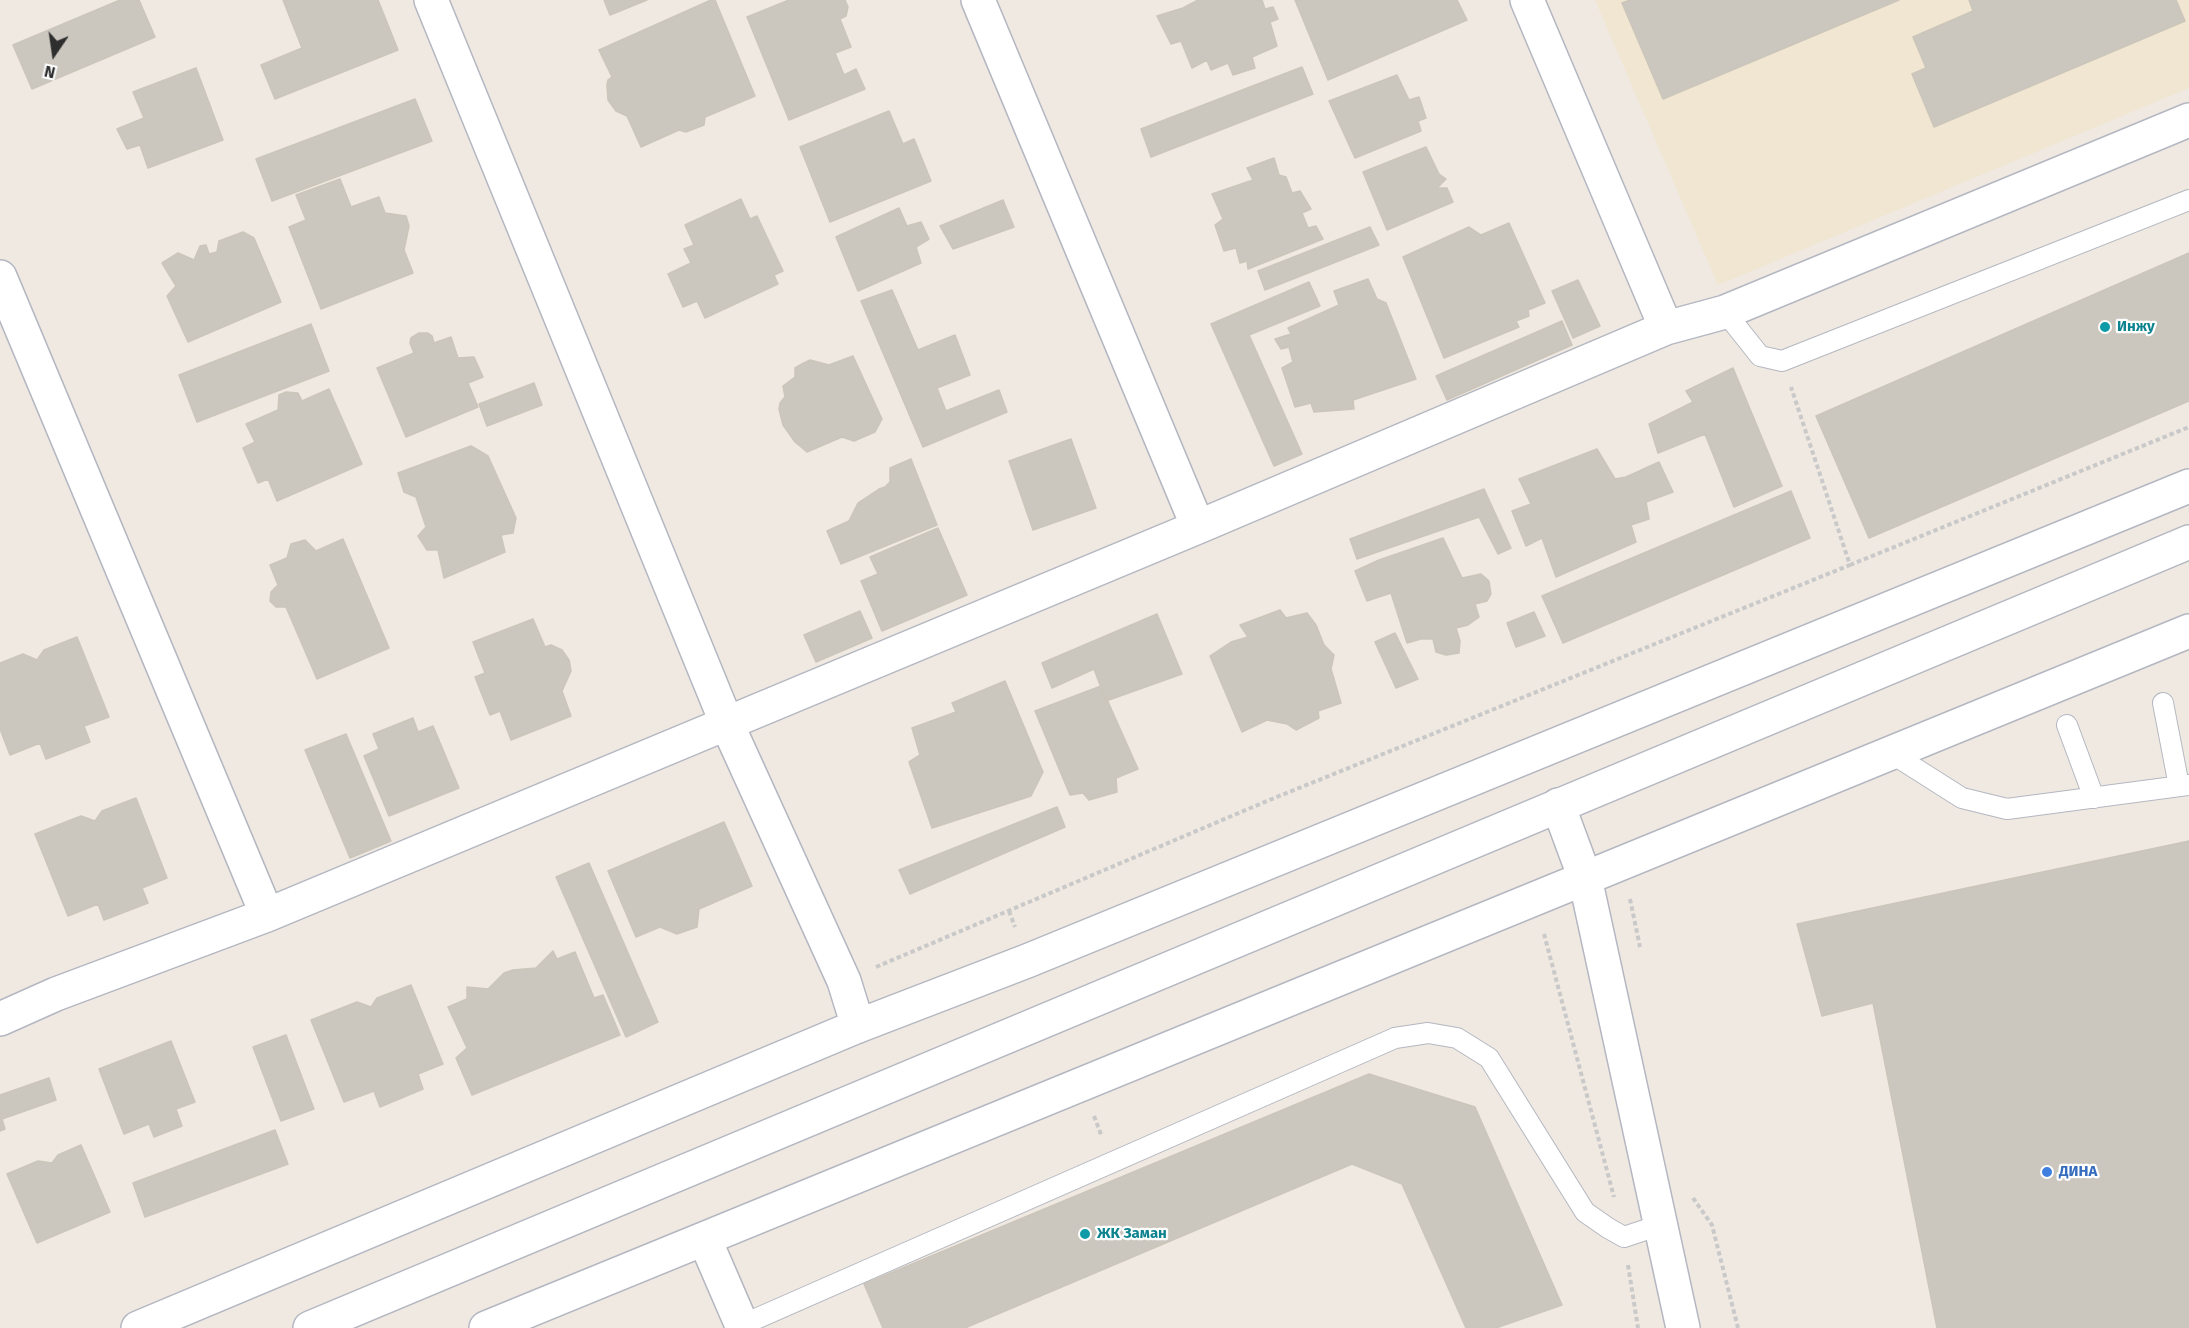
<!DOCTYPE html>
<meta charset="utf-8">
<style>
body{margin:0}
#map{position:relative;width:2189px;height:1328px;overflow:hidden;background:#efe9e1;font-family:"Fira Sans",sans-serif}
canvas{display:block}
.north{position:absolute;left:24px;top:24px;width:60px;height:60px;-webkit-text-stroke:4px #fff;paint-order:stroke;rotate:193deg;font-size:16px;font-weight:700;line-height:24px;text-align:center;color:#2e2e2e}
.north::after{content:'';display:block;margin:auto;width:21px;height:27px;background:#2e2e2e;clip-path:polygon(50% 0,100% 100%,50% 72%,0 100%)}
</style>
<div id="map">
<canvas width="2189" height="1328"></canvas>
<div class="north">N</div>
</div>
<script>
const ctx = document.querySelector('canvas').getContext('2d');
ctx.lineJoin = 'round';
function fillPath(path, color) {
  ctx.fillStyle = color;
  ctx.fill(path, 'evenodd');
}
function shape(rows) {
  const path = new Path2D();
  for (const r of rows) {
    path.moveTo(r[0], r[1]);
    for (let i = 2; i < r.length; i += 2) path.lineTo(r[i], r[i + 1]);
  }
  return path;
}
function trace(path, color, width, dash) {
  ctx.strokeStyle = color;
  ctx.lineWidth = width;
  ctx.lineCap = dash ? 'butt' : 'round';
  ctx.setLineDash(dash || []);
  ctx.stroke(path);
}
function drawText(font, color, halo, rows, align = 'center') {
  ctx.font = font + ' "Fira Sans",sans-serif';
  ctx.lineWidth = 4.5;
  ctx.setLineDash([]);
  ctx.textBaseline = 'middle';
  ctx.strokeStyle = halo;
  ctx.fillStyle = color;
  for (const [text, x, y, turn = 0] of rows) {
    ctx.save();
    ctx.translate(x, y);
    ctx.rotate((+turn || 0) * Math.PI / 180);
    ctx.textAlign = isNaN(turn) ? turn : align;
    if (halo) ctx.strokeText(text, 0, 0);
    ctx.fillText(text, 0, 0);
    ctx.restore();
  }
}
fillPath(shape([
 [1595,0,2189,0,2189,88,1718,285]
]), '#f0e6d1');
const building = shape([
 [120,0,139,0,155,37,32,89,13,45,120,0],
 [283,0,378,0,398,50,275,99,261,65,302,48,283,0],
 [604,0,647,0,610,15,604,0],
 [711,0,715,0,755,96,705,117,704,125,686,132,679,130,641,147,627,116,616,111,608,100,607,85,608,80,612,77,599,50,711,0],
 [789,0,845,0,848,7,846,16,840,19,851,47,835,53,844,75,856,69,865,89,789,120,747,17,789,0],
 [1198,0,1262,0,1265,9,1273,7,1278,19,1270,22,1277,46,1252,57,1255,68,1233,75,1228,63,1211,70,1207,60,1192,68,1181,41,1171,44,1157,16,1183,8,1198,0],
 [1295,0,1457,0,1467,20,1328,80,1295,0],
 [1630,0,1899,0,1663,99,1622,3,1630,0],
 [1969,0,2176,0,2185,21,1934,127,1912,74,1926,68,1913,37,1973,11,1969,0],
 [1302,67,1313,94,1151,157,1141,129,1302,67],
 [196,68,223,140,148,168,140,145,127,149,117,129,144,118,133,92,196,68],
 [1397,75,1409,100,1419,97,1426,118,1418,121,1421,131,1355,158,1329,101,1397,75],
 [415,99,432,141,272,201,256,159,415,99],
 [889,111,903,144,914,139,931,181,830,222,800,147,889,111],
 [1426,147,1439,174,1446,179,1437,188,1447,188,1453,202,1387,230,1363,172,1426,147],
 [1274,158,1279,175,1286,177,1292,193,1300,191,1311,209,1302,213,1308,228,1316,226,1323,239,1248,269,1247,261,1240,263,1236,248,1224,251,1215,225,1223,219,1212,194,1253,180,1247,168,1274,158],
 [340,179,351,207,379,197,385,213,406,216,409,226,404,250,413,273,321,309,289,227,306,220,296,195,340,179],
 [741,199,750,219,757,216,783,271,774,275,778,284,705,318,697,301,683,307,668,274,691,263,684,249,694,245,685,225,741,199],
 [1003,200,1014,227,953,249,940,226,1003,200],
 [899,208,907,226,921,222,929,239,916,247,921,263,858,291,836,237,899,208],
 [1509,223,1545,303,1528,310,1529,316,1516,321,1519,327,1444,358,1403,257,1469,227,1481,235,1509,223],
 [1370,227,1379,245,1265,290,1258,271,1370,227],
 [243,232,254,238,281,302,188,342,167,296,176,286,162,263,178,253,194,260,200,246,206,245,209,254,217,252,219,241,243,232],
 [2189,253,2189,401,1869,538,1816,416,2189,253],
 [1368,279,1377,299,1386,303,1416,379,1353,400,1354,409,1314,412,1311,403,1295,407,1282,368,1293,362,1289,347,1281,349,1275,339,1291,334,1288,328,1339,305,1334,291,1368,279],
 [1578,280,1600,326,1573,338,1552,291,1578,280],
 [1309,282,1320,306,1249,335,1302,454,1274,466,1211,324,1309,282],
 [892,290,918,350,955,335,970,375,937,388,946,411,999,390,1007,412,923,447,861,301,892,290],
 [1562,321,1572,345,1447,400,1436,376,1562,321],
 [311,324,329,371,197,422,179,375,311,324],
 [419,333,428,333,432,336,434,343,451,337,458,358,474,357,483,377,468,383,478,407,406,437,377,368,414,353,410,343,411,338,419,333],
 [853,356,882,419,875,432,854,441,842,437,807,452,795,442,783,425,779,409,780,403,785,397,783,386,795,377,795,368,802,364,810,360,829,365,853,356],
 [1733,368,1782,486,1734,507,1705,434,1658,453,1649,424,1693,402,1686,391,1733,368],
 [534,383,542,405,487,426,479,404,534,383],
 [329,389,362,464,277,501,268,479,258,483,243,448,255,442,246,424,278,410,279,395,286,392,298,393,302,401,329,389],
 [1071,439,1096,508,1033,530,1009,461,1071,439],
 [471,446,488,456,516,518,513,533,501,535,505,552,444,578,438,550,427,550,418,536,426,527,416,497,404,492,398,473,471,446],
 [1597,449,1615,479,1626,477,1659,462,1673,492,1646,502,1649,519,1631,525,1636,542,1556,577,1542,538,1526,546,1512,511,1531,504,1519,479,1597,449],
 [911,459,937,525,841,564,827,531,849,521,858,503,879,489,885,487,890,482,890,468,911,459],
 [1484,489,1511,548,1498,554,1479,517,1357,559,1350,539,1484,489],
 [1791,491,1810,538,1563,643,1542,596,1791,491],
 [938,528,967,595,882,631,861,581,878,574,870,557,938,528],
 [1443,538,1462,578,1481,574,1489,581,1491,594,1487,601,1475,604,1479,617,1468,625,1456,628,1460,641,1459,653,1446,655,1436,652,1433,639,1421,639,1407,643,1391,593,1367,601,1355,571,1379,560,1443,538],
 [343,539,389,648,317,679,286,607,276,607,270,601,271,592,278,585,270,565,287,558,291,544,305,540,316,551,343,539],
 [1280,610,1286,618,1307,613,1316,625,1324,645,1334,655,1331,669,1341,703,1318,711,1319,718,1296,730,1287,724,1267,720,1242,732,1210,656,1231,642,1248,637,1240,625,1280,610],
 [860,611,872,638,816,662,804,635,860,611],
 [1534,612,1545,636,1516,647,1507,623,1534,612],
 [1157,614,1182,674,1106,701,1094,669,1052,688,1042,663,1157,614],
 [533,619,545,647,551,645,562,650,569,660,571,671,562,691,571,716,511,740,500,711,490,715,475,677,485,673,473,642,533,619],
 [1395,633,1418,679,1396,688,1375,642,1395,633],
 [77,637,109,717,84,726,90,742,46,759,40,743,10,755,0,729,0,663,23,654,37,660,44,650,77,637],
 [1005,681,1043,772,1031,796,932,828,909,762,920,755,912,728,956,712,952,703,1005,681],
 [1101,686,1138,769,1116,778,1117,792,1089,800,1083,793,1070,795,1035,711,1101,686],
 [413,718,418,732,433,726,459,788,389,816,364,756,379,749,373,734,413,718],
 [346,734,391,841,350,858,305,750,346,734],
 [136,798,167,878,142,888,148,903,104,920,98,904,68,916,35,834,81,816,95,821,102,811,136,798],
 [1057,807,1065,827,910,894,899,870,1057,807],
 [724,822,752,886,699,909,697,927,677,934,660,927,636,937,608,871,724,822],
 [2189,841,2189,1328,1937,1328,1873,1003,1822,1016,1797,924,2189,841],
 [589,863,658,1022,626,1037,556,877,589,863],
 [553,951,557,959,575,952,594,998,603,995,620,1035,472,1095,456,1058,467,1048,448,1007,467,999,467,987,488,989,504,973,513,970,536,968,553,951],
 [411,985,443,1064,418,1074,423,1089,380,1107,374,1091,344,1102,311,1020,357,1002,371,1007,377,998,411,985],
 [286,1035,314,1109,281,1121,253,1047,286,1035],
 [171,1041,195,1102,176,1109,182,1126,154,1137,149,1124,124,1134,99,1069,171,1041],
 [1369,1074,1475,1107,1562,1305,1496,1328,1466,1328,1402,1184,1352,1164,965,1328,883,1328,864,1284,1369,1074],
 [49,1078,56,1100,2,1119,5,1129,0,1131,0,1095,49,1078],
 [275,1130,288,1164,145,1217,133,1183,275,1130],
 [81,1145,110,1212,37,1243,7,1174,38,1161,52,1163,58,1155,81,1145]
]);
fillPath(building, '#cbc7bf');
trace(building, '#cbc5ba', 1.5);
const lane = shape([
 [1725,312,1760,356,1782,361,2189,200],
 [2163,703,2179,786],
 [2067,725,2094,798],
 [1891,753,1962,798,2007,809,2189,785],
 [742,1325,1395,1038,1428,1033,1457,1038,1489,1058,1585,1212,1608,1228,1624,1237,1660,1225]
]);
const street = shape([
 [431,0,727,724,844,981,858,1026],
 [978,0,1198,527],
 [1527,0,1666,328],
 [0,277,267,915],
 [1558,805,1585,878,1683,1328],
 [0,1019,56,994,267,915,1198,527,1666,328,1725,312,2189,120],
 [705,1240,743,1328],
 [486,1328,2189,631]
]);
const secondary = shape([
 [138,1328,858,1026,1027,961,2189,486],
 [310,1328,2189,542]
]);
trace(lane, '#b4b7c1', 22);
trace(street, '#b4b7c1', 36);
trace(secondary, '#b4b7c1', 36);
trace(shape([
 [1850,565,2189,427],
 [1630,899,1640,947],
 [1009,911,1015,927],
 [1544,934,1614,1197],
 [876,967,1267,801,1850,565,1791,387],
 [1094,1116,1102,1137],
 [1693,1198,1712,1225,1738,1328],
 [1628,1265,1638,1328]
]), '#c9c9c9', 4, [4.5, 3]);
trace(lane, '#fff', 20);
trace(street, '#fff', 33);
trace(secondary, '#fff', 33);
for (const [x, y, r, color] of [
 [2105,327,6,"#0f9aa8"],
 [2047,1172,6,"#3f7fe0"],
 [1085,1234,6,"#0f9aa8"]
]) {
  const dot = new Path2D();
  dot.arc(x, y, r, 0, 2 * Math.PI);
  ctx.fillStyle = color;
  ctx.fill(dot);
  trace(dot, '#fff', 2);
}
drawText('bold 15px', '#0d838f', '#fff', [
 ["Инжу",2117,327],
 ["ЖК Заман",1097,1234]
], 'left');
drawText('bold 15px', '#366cbe', '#fff', [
 ["ДИНА",2059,1172]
], 'left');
</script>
